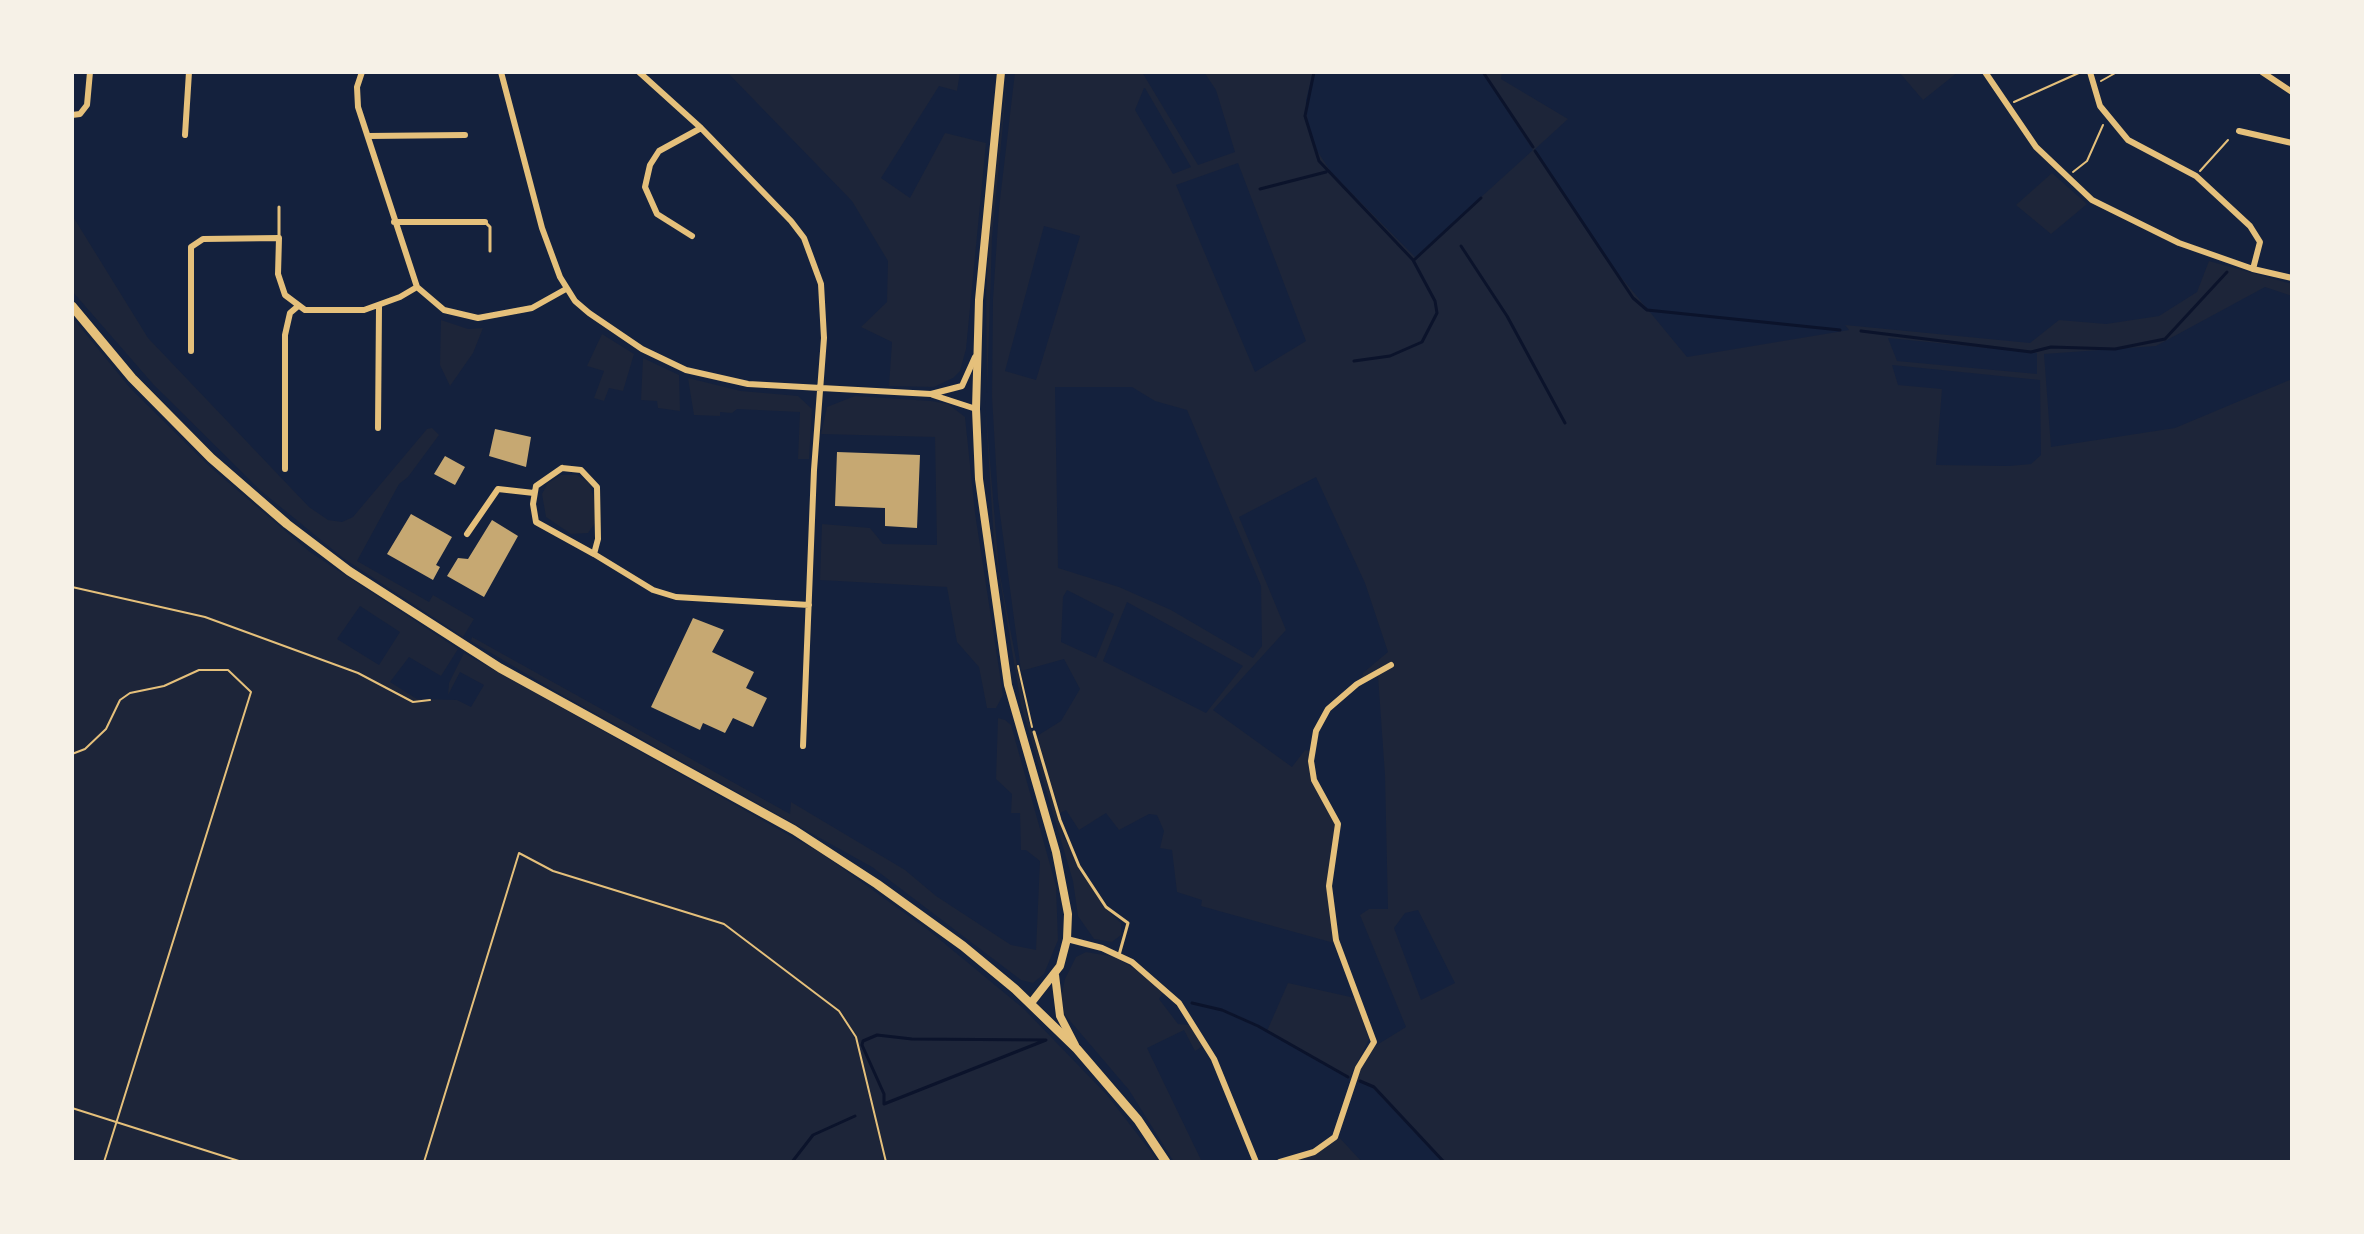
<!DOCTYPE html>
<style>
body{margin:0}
#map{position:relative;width:2364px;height:1234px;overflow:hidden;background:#14213d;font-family:"Titillium Web",sans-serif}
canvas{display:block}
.frame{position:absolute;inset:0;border:74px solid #f6f1e7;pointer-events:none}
</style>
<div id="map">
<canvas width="2364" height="1234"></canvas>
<div class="frame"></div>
</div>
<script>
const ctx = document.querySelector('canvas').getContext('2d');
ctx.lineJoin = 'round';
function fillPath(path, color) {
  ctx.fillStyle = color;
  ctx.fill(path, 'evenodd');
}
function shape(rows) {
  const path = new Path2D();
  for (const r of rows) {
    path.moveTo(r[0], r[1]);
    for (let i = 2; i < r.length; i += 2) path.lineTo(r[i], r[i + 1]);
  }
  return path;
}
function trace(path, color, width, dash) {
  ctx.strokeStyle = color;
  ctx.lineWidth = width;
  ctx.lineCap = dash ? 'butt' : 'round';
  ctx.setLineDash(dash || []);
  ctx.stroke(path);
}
fillPath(shape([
 [727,72,960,72,957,91,939,86,881,178,910,198,945,133,986,143,966,349,960,371,953,378,934,387,889,386,892,342,861,327,887,302,888,261,852,201],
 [1008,72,992,237,987,393,986,291,991,207],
 [1015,72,1142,72,1198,165,1235,152,1216,90,1204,72,1313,72,1306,100,1308,127,1314,146,1331,172,1415,257,1533,150,1482,72,1502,72,1501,79,1568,119,1534,150,1602,254,1687,357,1849,330,1845,325,2030,343,2059,320,2106,324,2159,316,2197,292,2209,261,2292,284,2292,296,2265,287,2156,346,2044,354,2051,447,2175,428,2292,379,2292,1162,1442,1162,1373,1088,1355,1080,1372,1048,1406,1027,1360,915,1369,909,1388,909,1385,775,1378,676,1362,679,1363,673,1388,652,1365,583,1316,477,1239,517,1286,630,1213,710,1292,767,1305,750,1311,751,1313,781,1336,824,1328,886,1334,943,1201,906,1202,900,1177,892,1172,850,1160,848,1164,831,1157,815,1149,814,1119,830,1106,813,1079,830,1066,810,1060,813,1037,736,1061,721,1080,689,1064,659,1021,671,998,499,992,397,993,299,999,208],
 [1144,88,1145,88,1191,167,1173,174,1135,110],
 [1238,163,1306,341,1255,372,1176,185],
 [1044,226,1080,236,1036,380,1005,371],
 [1888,338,2037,353,2037,374,1897,361],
 [1892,365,2040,380,2041,455,2031,464,2009,466,1936,465,1942,389,1898,385],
 [1055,387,1132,387,1155,401,1187,410,1261,586,1262,646,1253,658,1171,610,1119,587,1058,568],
 [1067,590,1114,614,1096,658,1061,642,1063,597],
 [1127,602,1243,666,1206,713,1103,661],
 [1418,910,1455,983,1421,1000,1394,928,1405,913],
 [1899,72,1958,72,1923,100],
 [2052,173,2087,204,2051,234,2016,205],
 [72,215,148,338,309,507,328,520,342,522,353,517,427,429,432,428,439,435,408,477,399,484,357,561,429,602,433,595,474,619,463,637,343,558,261,491,153,384,72,291],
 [72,317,131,389,209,466,310,552,458,649,441,676,409,657,390,682,417,699,457,700,471,707,484,685,460,672,448,695,449,683,464,653,821,853,927,929,1024,1009,1107,1095,1159,1162,72,1162],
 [360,606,400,632,379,665,337,639],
 [441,320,468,329,483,328,473,353,450,386,440,365],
 [602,334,634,354,623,391,609,388,604,401,594,398,604,371,587,366],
 [643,358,679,375,680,411,658,408,657,401,641,400],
 [688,378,741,391,798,396,812,409,809,459,798,459,800,412,737,409,732,413,720,412,720,416,694,415],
 [855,396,931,401,948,404,965,417,975,513,1003,695,996,708,987,708,979,667,957,642,947,587,820,580,822,524,870,528,883,544,937,545,935,437,821,434,827,407],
 [985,401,999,570,1026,712,1064,837,1104,907,1121,923,1121,935,1112,942,1094,939,1078,916,1073,881,1021,705,994,543],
 [561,475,577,475,589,483,594,499,595,523,588,533,571,534,546,517,542,494,548,483],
 [472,637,790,814,791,802,905,870,936,896,1011,945,1036,950,1040,861,1026,850,1021,850,1020,813,1011,813,1012,794,996,779,998,718,1005,720,1011,725,1056,886,1058,940,1044,974,1033,983,1021,980,872,867,555,691,471,641],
 [1086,952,1116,957,1150,979,1163,993,1159,999,1178,1024,1190,1025,1203,1046,1195,1051,1184,1030,1147,1048,1202,1162,1174,1162,1129,1090,1065,1015,1061,999,1065,979,1076,957],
 [1288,983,1355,998,1369,1039,1349,1079,1267,1031],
 [1336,1134,1362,1162,1286,1162,1322,1150,1335,1139]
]), '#1d2539');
trace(shape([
 [1314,72,1305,116,1319,161,1413,260,1435,301,1437,313,1422,342,1390,356,1354,361],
 [1483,72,1533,147],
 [1535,151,1633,298,1647,310,1840,330],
 [1260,189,1326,172],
 [1461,246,1507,316,1565,423],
 [1414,260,1481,198],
 [1861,331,2031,352,2051,347,2115,349,2165,339,2227,272],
 [1192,1003,1222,1010,1258,1026,1348,1077],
 [877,1035,912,1039,1046,1040,884,1104,884,1094,862,1045,863,1041,877,1035],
 [1360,1081,1374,1087,1444,1162],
 [792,1162,813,1135,855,1116]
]), '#0b132b', 3);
fillPath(shape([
 [495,429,531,437,526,467,489,456],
 [837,452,920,455,917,528,885,526,885,508,835,506],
 [445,456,465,467,455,485,434,474],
 [411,514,452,537,436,565,440,567,433,580,387,554],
 [492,520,518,536,484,597,447,576,458,558,468,559],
 [693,618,724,630,712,652,754,672,746,688,767,698,753,727,733,718,725,733,703,723,700,730,651,707]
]), '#c6a872');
trace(shape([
 [2101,81,2117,72],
 [2014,102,2081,72],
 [2200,171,2228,140],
 [2073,172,2087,161,2103,125],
 [72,587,205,617,358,673,413,702,430,700],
 [1018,666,1032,727],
 [72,754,85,749,106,729,120,700,130,693,164,686,199,670,228,670,251,692,104,1162],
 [72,1108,242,1162],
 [424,1162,519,853,553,871,724,924,839,1011,856,1037,886,1162]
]), '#e5c07b', 2);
trace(shape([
 [279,207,279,238],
 [485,222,490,227,490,251],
 [1034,732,1060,820,1079,866,1106,907,1128,923,1119,955]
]), '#e5c07b', 3);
trace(shape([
 [362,72,357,87,358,107,417,287,444,310,478,318,532,308,566,289],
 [501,72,542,228,560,277,575,301,589,313,642,349,686,370,748,384,931,394,962,386,975,357],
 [639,72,701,128,791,221,804,238,821,284,824,338,814,470,803,746],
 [1985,72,2036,147,2092,200,2179,243,2253,269,2292,278],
 [2090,72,2100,106,2128,140,2196,176,2250,226,2260,242,2253,269],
 [2262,72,2292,92],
 [72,115,80,114,87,105,90,72],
 [2239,131,2292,143],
 [185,135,189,72],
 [368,136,465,135],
 [394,222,485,222],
 [692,236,657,214,645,187,650,165,659,151,701,128],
 [191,351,191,247,203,239,279,238,278,274,285,295,305,310,364,310,400,297,417,287],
 [933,395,976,409],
 [378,428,379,307],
 [562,468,581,470,597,487,598,539,594,554,536,522,533,504,536,486,562,468],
 [285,469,285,335,290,313,297,307],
 [467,534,498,489,534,493],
 [594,554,653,590,676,597,809,605],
 [1067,939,1102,948,1132,962,1179,1003,1214,1059,1256,1162],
 [1280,1162,1314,1152,1335,1137,1358,1068,1374,1042,1336,940,1329,886,1338,824,1314,780,1311,761,1316,731,1328,709,1357,684,1391,665]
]), '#e5c07b', 6);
trace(shape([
 [1001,72,979,300,976,409,979,479,1008,685,1056,852,1068,914,1067,939,1060,966,1031,1003],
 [1055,975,1060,1016,1075,1045]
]), '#e5c07b', 8);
trace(shape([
 [72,306,132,378,211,458,287,524,349,571,500,668,794,830,877,884,963,946,1015,989,1077,1049,1138,1120,1166,1162]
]), '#e5c07b', 9);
</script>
